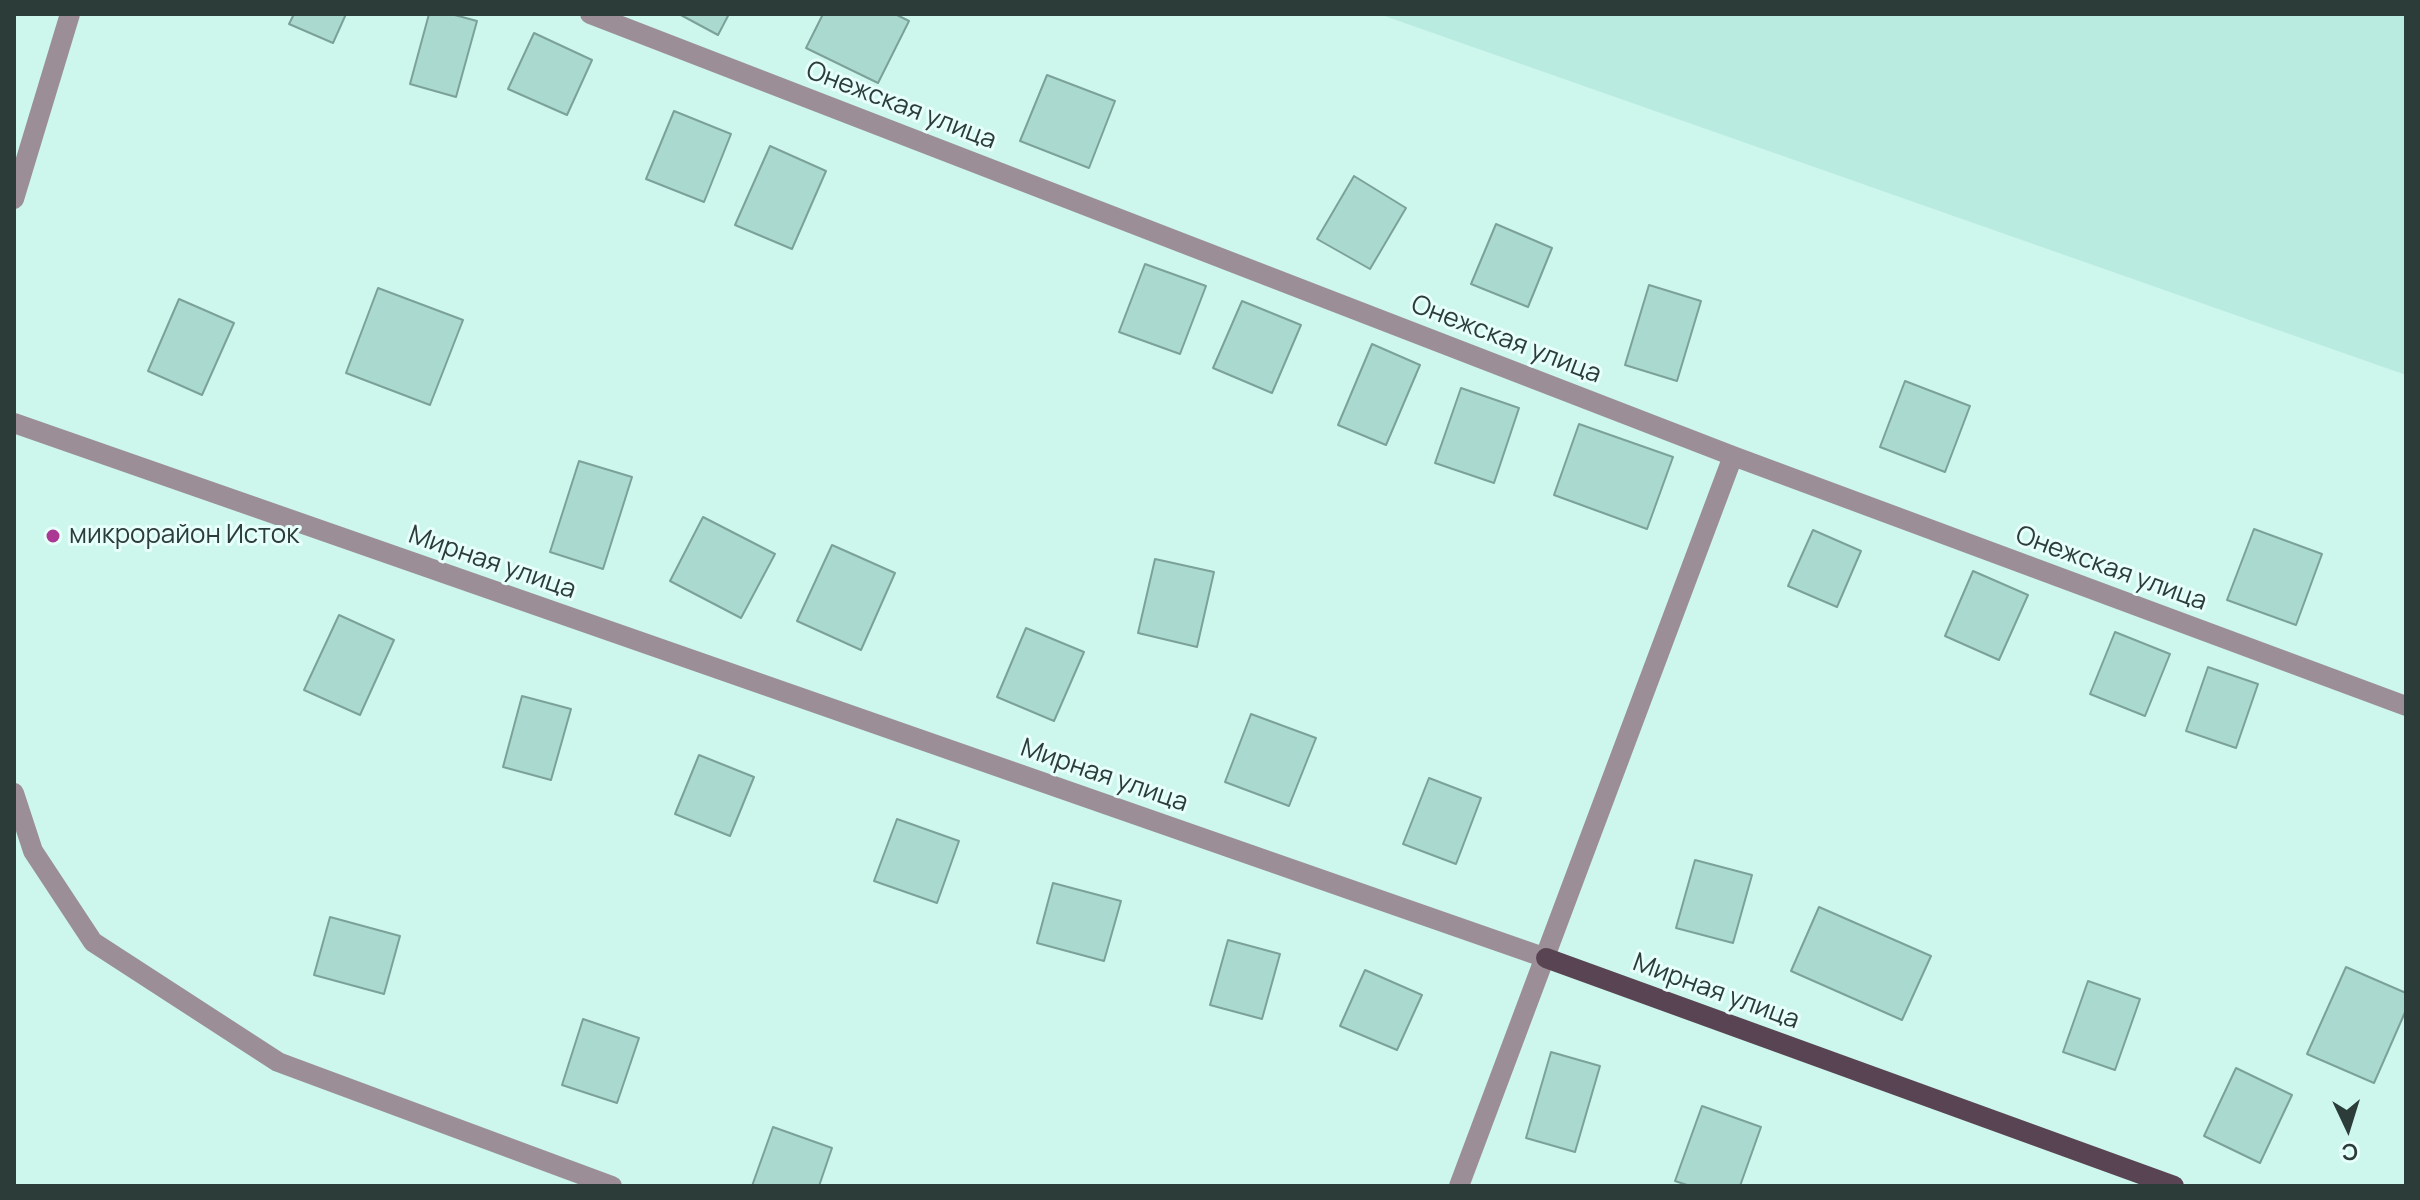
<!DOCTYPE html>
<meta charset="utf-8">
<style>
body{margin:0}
#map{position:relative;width:2420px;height:1200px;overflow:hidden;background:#cdf6ed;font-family:Manrope,sans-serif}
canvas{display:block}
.frame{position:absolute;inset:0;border:16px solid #2c3c39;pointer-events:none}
.north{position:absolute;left:2308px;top:1088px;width:80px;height:80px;-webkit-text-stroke:6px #e7fffa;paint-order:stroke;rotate:176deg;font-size:22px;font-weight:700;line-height:32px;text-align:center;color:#2c3c39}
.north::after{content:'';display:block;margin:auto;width:28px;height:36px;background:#2c3c39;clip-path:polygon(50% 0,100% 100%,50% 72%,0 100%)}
</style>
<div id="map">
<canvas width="2420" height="1200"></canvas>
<div class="frame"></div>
<div class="north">С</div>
</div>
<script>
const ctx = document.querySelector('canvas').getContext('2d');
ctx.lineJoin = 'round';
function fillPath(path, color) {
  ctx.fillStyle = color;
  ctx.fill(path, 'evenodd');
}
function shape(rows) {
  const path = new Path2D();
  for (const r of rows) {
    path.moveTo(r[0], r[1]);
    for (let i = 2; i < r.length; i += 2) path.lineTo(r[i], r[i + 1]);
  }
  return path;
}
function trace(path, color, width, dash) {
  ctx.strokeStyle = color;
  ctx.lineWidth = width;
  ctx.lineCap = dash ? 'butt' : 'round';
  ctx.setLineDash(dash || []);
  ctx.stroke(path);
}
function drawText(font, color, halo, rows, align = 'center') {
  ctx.font = font + ' Manrope,sans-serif';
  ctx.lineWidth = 6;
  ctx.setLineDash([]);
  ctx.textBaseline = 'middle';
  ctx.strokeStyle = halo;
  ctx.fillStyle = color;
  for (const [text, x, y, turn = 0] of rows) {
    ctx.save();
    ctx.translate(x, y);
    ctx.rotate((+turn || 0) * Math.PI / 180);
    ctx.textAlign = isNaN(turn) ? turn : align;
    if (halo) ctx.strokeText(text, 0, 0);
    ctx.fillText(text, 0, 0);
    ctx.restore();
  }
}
fillPath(shape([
 [1379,14,2406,14,2406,375]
]), '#b9ebe1');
const building = shape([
 [294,14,346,14,333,43,289,24,294,14],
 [429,14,451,14,477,21,456,97,410,84,429,14],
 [679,14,729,14,718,35,679,14],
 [823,14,895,14,909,21,878,83,806,48,823,14],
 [534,33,592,60,567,115,508,89,534,33],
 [1047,75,1115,101,1089,168,1020,141,1047,75],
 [674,111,731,134,704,202,646,179,674,111],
 [770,146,826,171,792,249,735,225,770,146],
 [1354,176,1406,208,1370,269,1317,239,1354,176],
 [1496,224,1552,248,1528,307,1471,284,1496,224],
 [1145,264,1206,286,1180,354,1119,332,1145,264],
 [1649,285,1701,301,1677,381,1625,365,1649,285],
 [378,288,463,320,430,405,346,373,378,288],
 [179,299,234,323,202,395,148,371,179,299],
 [1242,301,1301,325,1272,393,1213,368,1242,301],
 [1372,344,1420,365,1386,445,1338,425,1372,344],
 [1905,381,1970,406,1945,472,1880,447,1905,381],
 [1461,388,1519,408,1494,483,1435,463,1461,388],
 [1579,424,1673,457,1647,529,1554,495,1579,424],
 [579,461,632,477,603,569,550,552,579,461],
 [703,517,775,554,741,618,670,581,703,517],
 [2254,529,2322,554,2296,625,2227,600,2254,529],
 [1813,530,1861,551,1837,607,1788,586,1813,530],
 [832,545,895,573,861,650,797,621,832,545],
 [1155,559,1214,572,1197,647,1138,633,1155,559],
 [1973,571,2028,595,1999,660,1945,636,1973,571],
 [339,615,394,640,360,715,304,690,339,615],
 [1026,628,1084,652,1054,721,997,697,1026,628],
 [2115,632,2170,654,2145,716,2090,694,2115,632],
 [2208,667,2258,684,2236,748,2186,731,2208,667],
 [522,696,571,709,551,780,503,767,522,696],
 [1251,714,1316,738,1289,806,1225,782,1251,714],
 [699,755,754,777,730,836,675,814,699,755],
 [1429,778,1481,798,1456,864,1403,844,1429,778],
 [897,819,959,841,937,903,874,881,897,819],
 [1695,860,1752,875,1733,943,1676,928,1695,860],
 [1053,883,1121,901,1104,961,1037,943,1053,883],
 [1819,907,1931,956,1902,1020,1791,971,1819,907],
 [330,917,400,936,384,994,314,975,330,917],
 [1228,940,1280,954,1262,1019,1210,1005,1228,940],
 [2346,967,2406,993,2406,1010,2374,1083,2307,1054,2346,967],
 [1365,970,1422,995,1397,1050,1340,1026,1365,970],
 [2088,981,2140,999,2115,1070,2063,1052,2088,981],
 [583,1019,639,1038,617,1103,562,1085,583,1019],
 [1551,1052,1600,1066,1575,1152,1526,1138,1551,1052],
 [2236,1068,2292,1095,2260,1163,2204,1136,2236,1068],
 [1702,1106,1761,1127,1740,1186,1690,1186,1675,1181,1702,1106],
 [773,1127,832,1148,819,1186,752,1186,773,1127]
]);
fillPath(building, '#a9d9cf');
trace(building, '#7ba199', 2);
trace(shape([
 [590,14,1733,456,2406,706],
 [14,199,70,14],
 [14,423,1546,958],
 [14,793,33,851,93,942,278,1062,612,1186],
 [1459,1186,1733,456]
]), '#9b8e97', 20);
trace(shape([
 [1546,958,2174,1186]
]), '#594453', 20);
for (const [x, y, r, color] of [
 [53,536,8,"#ab3994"]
]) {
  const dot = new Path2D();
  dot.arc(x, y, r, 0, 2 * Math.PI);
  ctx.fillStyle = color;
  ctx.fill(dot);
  trace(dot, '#e7fffa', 3);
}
drawText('26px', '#2c3c39', '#e7fffa', [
 ["Онежская улица",901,106,21],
 ["Онежская улица",1506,340,21],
 ["Мирная улица",492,563,19],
 ["Онежская улица",2111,569,20],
 ["Мирная улица",1104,776,19],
 ["Мирная улица",1716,992,20]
]);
drawText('26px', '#2c3c39', '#e7fffa', [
 ["микрорайон Исток",69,536]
], 'left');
</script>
